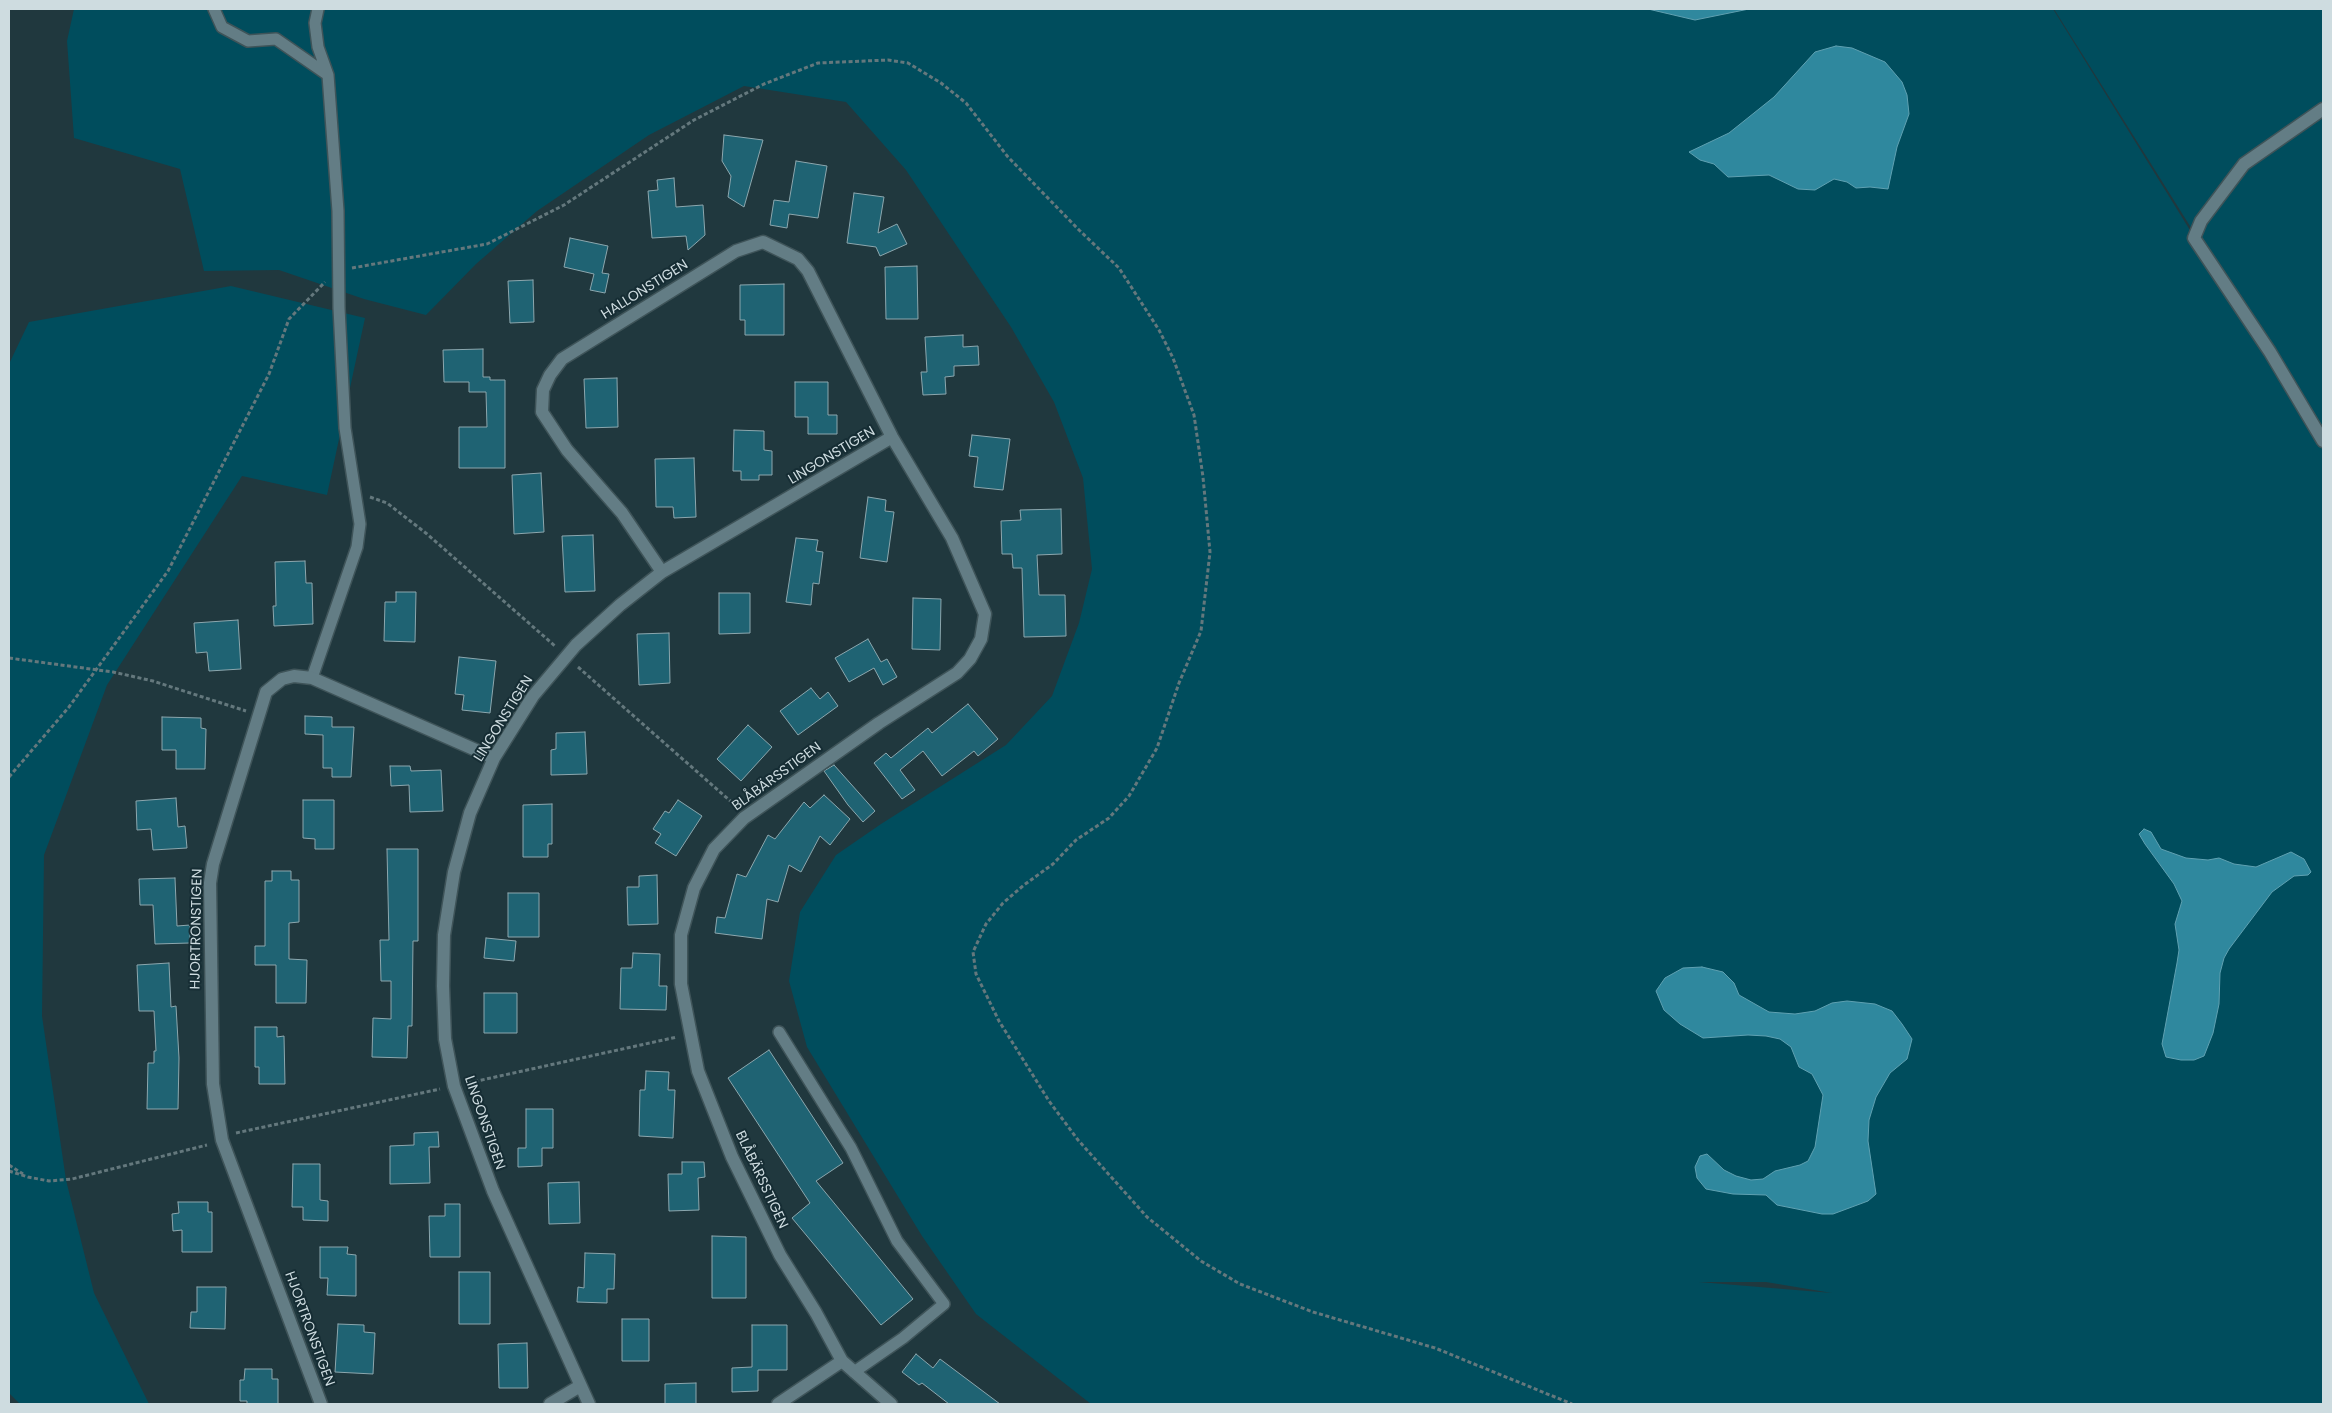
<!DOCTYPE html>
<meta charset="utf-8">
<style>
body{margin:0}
#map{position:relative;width:2332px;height:1413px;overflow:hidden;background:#20383e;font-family:Poppins,sans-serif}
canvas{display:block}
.frame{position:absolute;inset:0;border:10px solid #cedce0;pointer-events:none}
</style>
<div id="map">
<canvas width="2332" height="1413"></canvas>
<div class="frame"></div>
</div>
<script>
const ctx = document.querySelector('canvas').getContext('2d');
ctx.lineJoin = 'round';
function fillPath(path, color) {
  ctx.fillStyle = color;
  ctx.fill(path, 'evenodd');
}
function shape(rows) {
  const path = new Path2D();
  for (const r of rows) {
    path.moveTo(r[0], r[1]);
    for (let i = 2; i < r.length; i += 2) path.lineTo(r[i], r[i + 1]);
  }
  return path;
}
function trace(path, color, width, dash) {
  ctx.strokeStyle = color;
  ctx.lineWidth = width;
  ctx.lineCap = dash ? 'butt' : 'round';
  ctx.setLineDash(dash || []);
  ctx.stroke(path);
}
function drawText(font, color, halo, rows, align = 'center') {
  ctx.font = font + ' Poppins,sans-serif';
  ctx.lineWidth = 4;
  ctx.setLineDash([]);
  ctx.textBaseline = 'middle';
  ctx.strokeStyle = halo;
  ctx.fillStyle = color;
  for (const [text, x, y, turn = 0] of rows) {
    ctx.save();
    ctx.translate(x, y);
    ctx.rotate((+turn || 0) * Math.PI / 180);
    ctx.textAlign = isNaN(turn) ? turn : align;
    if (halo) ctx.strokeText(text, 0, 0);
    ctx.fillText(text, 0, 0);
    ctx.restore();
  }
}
fillPath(shape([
 [74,9,1648,9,1695,20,1749,9,2053,9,2323,445,2323,1404,1091,1404,976,1314,922,1236,807,1047,789,981,800,912,836,855,881,824,1006,745,1052,696,1079,623,1092,569,1083,478,1054,402,1011,327,906,170,846,102,744,86,649,135,537,211,476,264,426,315,364,299,279,270,204,271,180,169,74,138,67,41],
 [1699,1282,1766,1282,1832,1293],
 [2054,9,2323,9,2323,438,2242,309],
 [231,286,365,318,327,495,242,476,107,685,44,855,42,1016,66,1180,94,1293,149,1404,20,1404,9,1393,9,364,29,322]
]), '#004d5d');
const water = shape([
 [1648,9,1749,9,1695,20,1648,9],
 [1836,46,1852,48,1885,62,1902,82,1907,95,1909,114,1897,147,1888,189,1870,187,1856,188,1847,182,1834,179,1815,190,1798,189,1769,175,1728,177,1714,164,1700,160,1689,152,1729,133,1774,97,1815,52,1836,46],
 [2144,829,2151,832,2161,849,2186,858,2208,860,2219,858,2234,864,2256,867,2291,852,2304,859,2311,872,2308,875,2294,876,2272,892,2229,949,2224,958,2220,973,2219,1004,2213,1033,2204,1056,2194,1060,2181,1060,2166,1057,2162,1044,2177,963,2179,950,2175,924,2182,901,2174,884,2145,844,2139,834,2144,829],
 [1702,967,1723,972,1734,983,1739,995,1769,1012,1795,1014,1815,1011,1832,1003,1847,1001,1875,1004,1892,1011,1902,1024,1912,1039,1907,1059,1890,1073,1876,1097,1869,1120,1868,1141,1876,1194,1868,1201,1833,1214,1822,1214,1777,1205,1766,1195,1733,1194,1706,1189,1697,1178,1695,1167,1700,1156,1707,1154,1724,1170,1736,1176,1751,1180,1763,1179,1775,1171,1800,1165,1808,1161,1815,1147,1823,1095,1812,1074,1799,1067,1791,1047,1780,1039,1766,1036,1748,1035,1703,1038,1680,1024,1664,1010,1656,991,1665,978,1683,968,1702,967]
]);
fillPath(water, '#2f889e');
trace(water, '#5fa1b2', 1);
const building = shape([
 [724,135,763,140,744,207,728,197,731,176,722,161,724,135],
 [796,161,827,166,818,218,789,214,787,228,770,225,774,200,789,202,796,161],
 [674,178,676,207,703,205,705,235,688,250,686,236,652,238,648,191,658,190,657,180,674,178],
 [854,193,884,197,878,233,897,224,907,244,880,256,876,247,847,243,854,193],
 [570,238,608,246,602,273,609,274,605,293,590,290,594,274,564,267,570,238],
 [917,266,918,319,886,319,885,267,917,266],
 [533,280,534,322,510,323,508,281,533,280],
 [784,284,784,335,745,335,745,320,740,320,740,285,784,284],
 [963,335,963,347,978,346,979,365,954,366,954,376,945,377,946,394,923,395,921,372,927,372,925,337,963,335],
 [483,349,483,377,490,377,490,380,505,380,505,468,459,468,459,427,487,427,486,392,469,392,469,382,444,382,443,350,483,349],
 [617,378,618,427,586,428,584,379,617,378],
 [795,382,828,382,828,415,837,415,837,434,808,434,808,417,795,417,795,382],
 [734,430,764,431,764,450,772,451,772,475,759,475,759,480,741,480,741,471,733,471,734,430],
 [972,435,1010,439,1003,490,974,487,978,457,969,456,972,435],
 [694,458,696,517,674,518,673,507,656,507,655,459,694,458],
 [541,473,544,532,514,534,512,475,541,473],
 [868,497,886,500,885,511,894,512,887,562,860,558,868,497],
 [1061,509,1062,554,1037,555,1039,595,1065,595,1066,636,1024,637,1022,568,1013,568,1012,554,1002,554,1001,521,1021,520,1020,510,1061,509],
 [593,535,595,591,565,592,562,536,593,535],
 [796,538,818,540,816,551,823,552,819,584,813,583,811,605,786,602,796,538],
 [305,561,306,583,312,583,313,624,274,626,273,606,276,606,275,562,305,561],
 [396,592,416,592,415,642,384,641,385,602,396,602,396,592],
 [719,593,750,593,750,633,719,634,719,593],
 [913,598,941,599,940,650,912,649,913,598],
 [238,620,241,669,209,671,207,652,196,653,194,623,238,620],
 [669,633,670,683,639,685,637,634,669,633],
 [868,639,881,662,887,659,897,677,883,685,874,668,849,682,835,658,868,639],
 [459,657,496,661,490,713,462,710,464,695,455,694,459,657],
 [811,688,820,699,828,692,838,706,798,735,780,711,811,688],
 [968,704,998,739,978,756,974,751,942,776,923,751,900,770,915,790,902,799,874,763,886,753,891,758,928,728,932,733,968,704],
 [305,716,332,717,332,727,354,727,351,777,332,777,332,768,323,768,323,735,305,734,305,716],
 [162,717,201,718,201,728,206,729,205,769,176,769,176,750,162,750,162,717],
 [748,725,772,747,741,781,717,759,748,725],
 [585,732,587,774,551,775,551,750,556,749,556,733,585,732],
 [834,765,875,811,863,822,848,805,824,771,834,765],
 [390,766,410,766,411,771,441,770,443,811,410,812,409,785,391,786,390,766],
 [824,795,850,819,830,845,820,836,801,872,789,865,778,902,767,899,762,939,715,933,717,917,725,918,737,874,746,877,768,835,775,839,804,802,810,808,824,795],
 [176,798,178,827,185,826,187,848,153,850,151,829,137,830,136,801,176,798],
 [303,800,334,800,334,849,315,849,315,839,303,838,303,800],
 [678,800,702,816,676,856,655,843,661,834,653,829,665,811,669,813,678,800],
 [552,804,552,844,548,844,548,857,523,857,523,805,552,804],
 [387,849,418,849,418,941,413,941,412,1026,408,1026,407,1058,372,1057,373,1018,391,1019,391,981,381,981,380,940,389,940,387,849],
 [272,871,291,871,291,880,299,880,299,922,289,923,289,959,307,960,306,1003,276,1003,276,965,255,965,255,946,265,946,265,881,272,881,272,871],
 [657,875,658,924,628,925,627,887,639,887,639,876,657,875],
 [175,878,177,926,190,925,190,943,155,944,153,905,140,905,139,879,175,878],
 [508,893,539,893,539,937,508,937,508,893],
 [486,938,516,941,514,961,484,958,486,938],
 [633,953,660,954,659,986,667,986,666,1010,620,1009,621,968,632,968,633,953],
 [169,963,171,1007,176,1006,179,1058,178,1109,147,1109,148,1063,154,1063,154,1051,156,1051,154,1011,139,1011,137,965,169,963],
 [484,993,517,993,517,1033,484,1033,484,993],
 [255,1027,277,1027,277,1037,284,1036,285,1084,259,1084,259,1067,255,1067,255,1027],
 [769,1050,843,1163,816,1181,913,1299,881,1325,792,1218,810,1203,728,1078,769,1050],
 [646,1071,669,1072,668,1090,675,1090,673,1138,639,1136,640,1090,645,1090,646,1071],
 [526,1109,553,1109,553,1148,542,1148,542,1166,518,1167,518,1148,526,1148,526,1109],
 [438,1132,439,1147,429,1147,430,1183,390,1184,390,1146,414,1145,414,1133,438,1132],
 [682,1162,704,1162,705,1177,698,1178,699,1210,669,1211,668,1174,682,1174,682,1162],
 [293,1164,320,1164,320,1200,328,1201,328,1221,303,1220,303,1207,292,1207,293,1164],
 [579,1182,580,1223,549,1224,548,1183,579,1182],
 [178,1202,208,1202,208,1212,212,1212,212,1252,182,1252,182,1230,173,1231,172,1214,179,1213,178,1202],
 [445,1204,460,1204,460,1257,430,1257,429,1216,445,1216,445,1204],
 [712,1236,746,1237,746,1298,712,1298,712,1236],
 [320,1247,348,1247,347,1254,356,1255,356,1296,327,1295,328,1278,320,1278,320,1247],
 [585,1253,615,1254,614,1289,607,1289,607,1303,577,1302,578,1287,584,1288,585,1253],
 [459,1272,490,1272,490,1324,459,1324,459,1272],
 [197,1287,226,1287,225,1329,190,1328,191,1312,197,1312,197,1287],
 [622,1319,649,1319,649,1361,622,1361,622,1319],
 [338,1324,364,1325,364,1332,375,1333,373,1374,335,1372,338,1324],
 [752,1325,787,1325,787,1370,758,1370,758,1391,732,1392,732,1368,752,1367,752,1325],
 [527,1343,528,1388,499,1388,498,1344,527,1343],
 [916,1354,933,1368,940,1359,1000,1404,949,1404,922,1383,919,1385,902,1372,916,1354],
 [245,1369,272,1369,272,1379,278,1379,278,1404,247,1404,247,1401,240,1401,240,1380,244,1380,245,1369],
 [696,1383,696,1404,665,1404,665,1384,696,1383]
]);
fillPath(building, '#1f6373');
trace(building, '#8ca7ae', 1);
const lane = shape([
 [214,9,222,27,248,41,276,39,328,75],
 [312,678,357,547,360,524,345,428,339,308,338,211,328,75,318,47,315,23,318,9],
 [779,1032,851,1148,897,1241,944,1304,903,1338,854,1372]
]);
const street = shape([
 [2323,109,2244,164,2201,221,2194,238,2270,352,2323,441],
 [662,572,622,513,567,450,542,412,543,390,550,375,562,359,736,251,763,242,798,259,808,271,892,437,952,538,985,614,981,639,970,659,957,673,879,723,744,818,714,849,694,888,681,935,681,984,698,1071,732,1157,780,1255,816,1313,842,1361,891,1404],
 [321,1404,222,1140,213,1084,210,883,213,864,266,692,282,679,294,676,312,678,494,758],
 [550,1404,580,1386],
 [589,1404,493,1191,454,1086,445,1039,443,986,444,935,454,872,470,813,494,758,533,696,576,645,620,605,662,572,892,437],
 [778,1404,842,1361]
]);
trace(lane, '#3f5459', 14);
trace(street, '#3f5459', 15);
trace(shape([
 [352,268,487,244,564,205,694,120,764,84,818,63,888,60,908,63,941,83,966,103,1008,157,1079,230,1119,268,1159,330,1173,358,1194,415,1203,477,1210,552,1201,631,1179,683,1157,748,1129,796,1109,818,1076,840,1053,864,1024,885,1003,903,986,924,973,952,976,974,999,1021,1049,1101,1078,1140,1147,1217,1201,1261,1240,1284,1313,1312,1435,1348,1572,1404],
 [370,497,387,503,427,534,555,646],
 [9,658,113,672,153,681,246,711],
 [578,667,736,806],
 [9,777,69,707,168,571,269,374,289,319,325,282],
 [468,1083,677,1037],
 [236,1133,440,1089],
 [9,1165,23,1174],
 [9,1171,28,1177,49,1181,72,1179,207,1145]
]), '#64787d', 3, [4, 2.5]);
trace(lane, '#637d85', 11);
trace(street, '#637d85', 12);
drawText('14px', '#cedce0', '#162d34', [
 ["HALLONSTIGEN",645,290,-32],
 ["LINGONSTIGEN",832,456,-31],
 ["LINGONSTIGEN",504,719,-58],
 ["BLÅBÄRSSTIGEN",777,777,-36],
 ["HJORTRONSTIGEN",197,929,-89],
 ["LINGONSTIGEN",484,1123,71],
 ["BLÅBÄRSSTIGEN",761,1180,65],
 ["HJORTRONSTIGEN",309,1329,70]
]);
</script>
